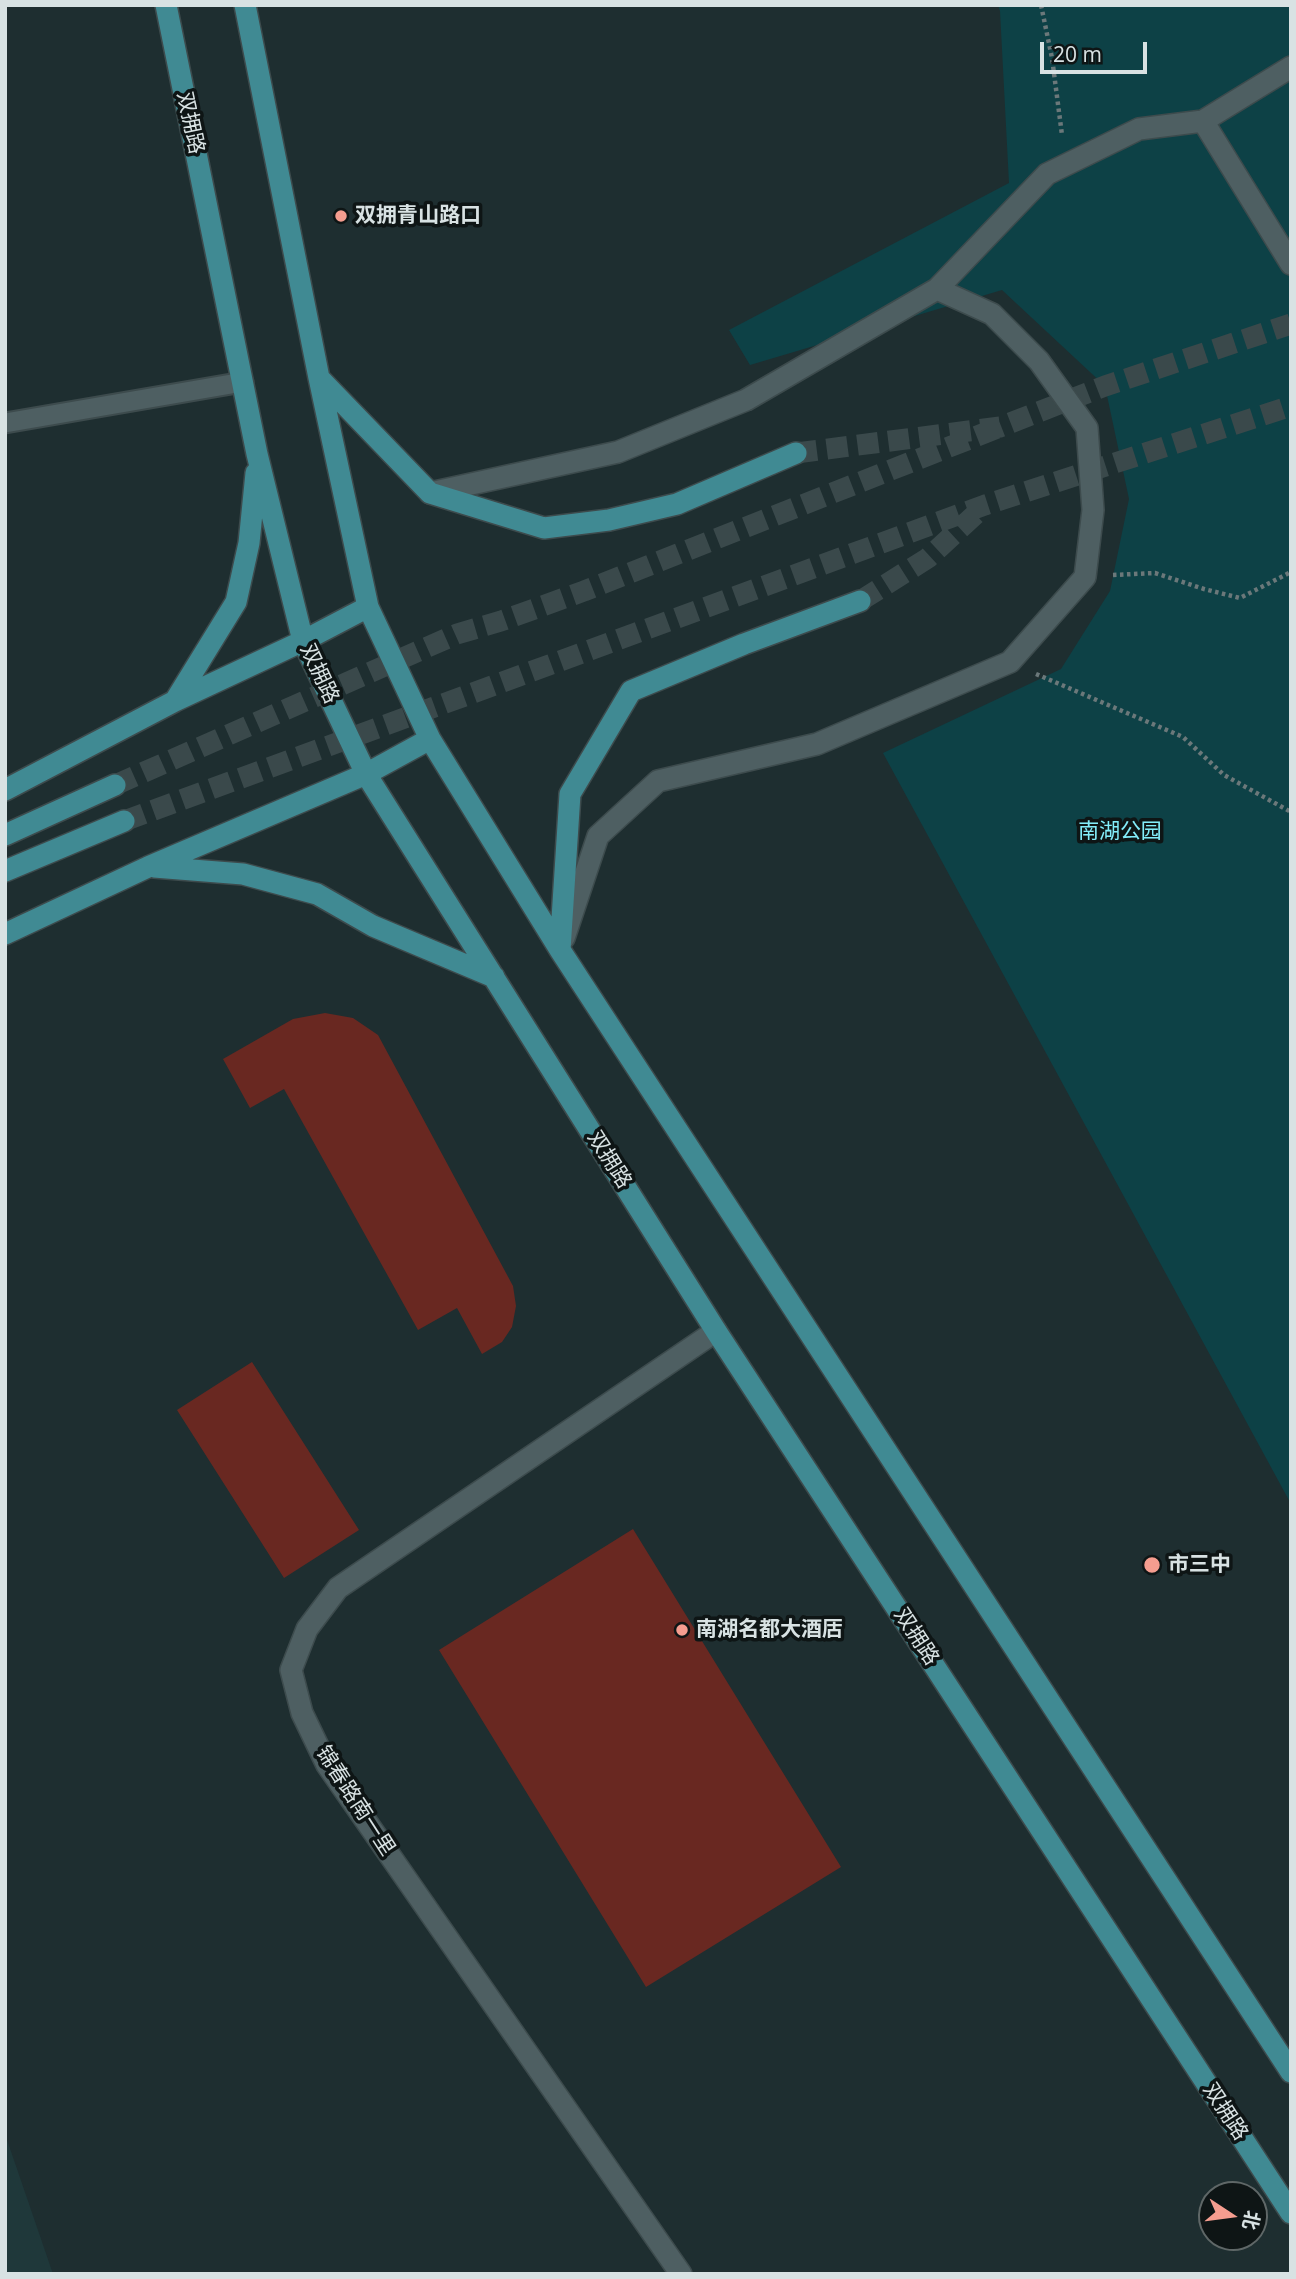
<!DOCTYPE html>
<meta charset="utf-8">
<style>
body{margin:0}
#map{position:relative;width:1296px;height:2279px;overflow:hidden;background:#1e2e30;font-family:"Open Sans","Noto Sans SC",sans-serif}
canvas{display:block}
.frame{position:absolute;inset:0;border:7px solid #d8e2e3;pointer-events:none}
.north{position:absolute;left:1198px;top:2181px;width:70px;height:70px;box-sizing:border-box;background:#0e1515;border:2px solid #5f6767;border-radius:50%;rotate:103deg;font-size:19px;font-weight:700;line-height:28px;text-align:center;color:#d8e2e3}
.north::after{content:'';display:block;margin:auto;width:24px;height:32px;background:#f59d8f;clip-path:polygon(50% 0,100% 100%,50% 72%,0 100%)}
.scale{position:absolute;left:1040px;top:42px;width:107px;height:32px;box-sizing:border-box;border:4px solid #d8e2e3;border-top:0;padding-left:9px;font-size:21px;line-height:24px;white-space:nowrap;color:#d8e2e3;-webkit-text-stroke:5px #0e1515;paint-order:stroke}
</style>
<div id="map">
<canvas width="1296" height="2279"></canvas>
<div class="frame"></div>
<div class="north">北</div>
<div class="scale">20 m</div>
</div>
<script>
const ctx = document.querySelector('canvas').getContext('2d');
ctx.lineJoin = 'round';
function fillPath(path, color) {
  ctx.fillStyle = color;
  ctx.fill(path, 'evenodd');
}
function shape(rows) {
  const path = new Path2D();
  for (const r of rows) {
    path.moveTo(r[0], r[1]);
    for (let i = 2; i < r.length; i += 2) path.lineTo(r[i], r[i + 1]);
  }
  return path;
}
function trace(path, color, width, dash) {
  ctx.strokeStyle = color;
  ctx.lineWidth = width;
  ctx.lineCap = dash ? 'butt' : 'round';
  ctx.setLineDash(dash || []);
  ctx.stroke(path);
}
function drawText(font, color, halo, rows, align = 'center') {
  ctx.font = font + ' "Open Sans","Noto Sans SC",sans-serif';
  ctx.lineWidth = 7;
  ctx.setLineDash([]);
  ctx.textBaseline = 'middle';
  ctx.strokeStyle = halo;
  ctx.fillStyle = color;
  for (const [text, x, y, turn = 0] of rows) {
    ctx.save();
    ctx.translate(x, y);
    ctx.rotate((+turn || 0) * Math.PI / 180);
    ctx.textAlign = isNaN(turn) ? turn : align;
    if (halo) ctx.strokeText(text, 0, 0);
    ctx.fillText(text, 0, 0);
    ctx.restore();
  }
}
fillPath(shape([
 [5,2134,53,2274,5,2274]
]), '#1f383a');
fillPath(shape([
 [998,5,1291,5,1291,1504,883,753,1061,669,1110,591,1129,499,1105,386,1002,290,750,365,729,330,1009,183,1000,11]
]), '#0d4146');
fillPath(shape([
 [325,1013,353,1018,378,1035,513,1286,516,1306,512,1327,502,1342,482,1354,457,1308,418,1330,284,1089,250,1108,223,1059,293,1019],
 [252,1362,359,1530,284,1578,177,1410],
 [633,1529,841,1867,646,1987,439,1650]
]), '#692821');
trace(shape([
 [796,453,1000,427,1105,386,1291,324],
 [860,601,928,558,979,511],
 [115,785,457,634,501,621,584,591,1000,427],
 [124,821,985,505,1291,406]
]), '#3a494b', 21, [21, 10]);
const lane = shape([
 [5,423,243,382]
]);
const street = shape([
 [1203,121,1291,264],
 [937,289,1047,174,1139,129,1203,121,1291,67],
 [430,493,618,452,746,400,937,289,992,314,1039,361,1087,428,1093,510,1085,577,1010,662,817,744,658,781,598,836,564,938],
 [681,2274,327,1765,302,1713,291,1670,307,1629,338,1588,716,1331]
]);
const primary = shape([
 [166,5,257,454,303,641,366,774,716,1331,1291,2213],
 [245,5,319,378,368,607,430,739,560,950,1291,2072],
 [319,378,430,493,544,528,609,520,677,504,796,453],
 [175,701,236,602,249,543,256,473],
 [5,790,175,701,303,641,368,607],
 [5,835,115,785],
 [154,867,243,874,317,894,373,926,494,977],
 [5,871,124,821],
 [5,934,148,867,366,774,430,739],
 [560,950,570,794,631,691,744,644,860,601]
]);
trace(lane, '#3d4b4d', 23);
trace(street, '#3d4b4d', 24);
trace(primary, '#3d4b4d', 24);
trace(shape([
 [1041,5,1052,58,1062,135],
 [1113,575,1155,573,1204,589,1240,598,1291,572],
 [1036,674,1183,737,1224,775,1291,812]
]), '#6b787a', 4.5, [3.5, 3.5]);
trace(lane, '#4e5f62', 19);
trace(street, '#4e5f62', 21);
trace(primary, '#408a93', 21);
for (const [x, y, r, color] of [
 [341,216,7,"#f59d8f"],
 [1152,1565,9,"#f59d8f"],
 [682,1630,7,"#f59d8f"]
]) {
  const dot = new Path2D();
  dot.arc(x, y, r, 0, 2 * Math.PI);
  ctx.fillStyle = color;
  ctx.fill(dot);
  trace(dot, '#0e1515', 2.5);
}
drawText('21px', '#d8e2e3', '#0e1515', [
 ["双拥路",190,123,78],
 ["双拥路",319,674,65],
 ["双拥路",609,1160,58],
 ["双拥路",916,1637,57],
 ["锦春路南一里",355,1801,57],
 ["双拥路",1225,2112,57]
]);
drawText('bold 21px', '#d8e2e3', '#0e1515', [
 ["双拥青山路口",355,216],
 ["市三中",1168,1565],
 ["南湖名都大酒㕆",696,1630]
], 'left');
drawText('21px', '#83edfa', '#0e1515', [
 ["南湖公园",1120,832]
]);
</script>
